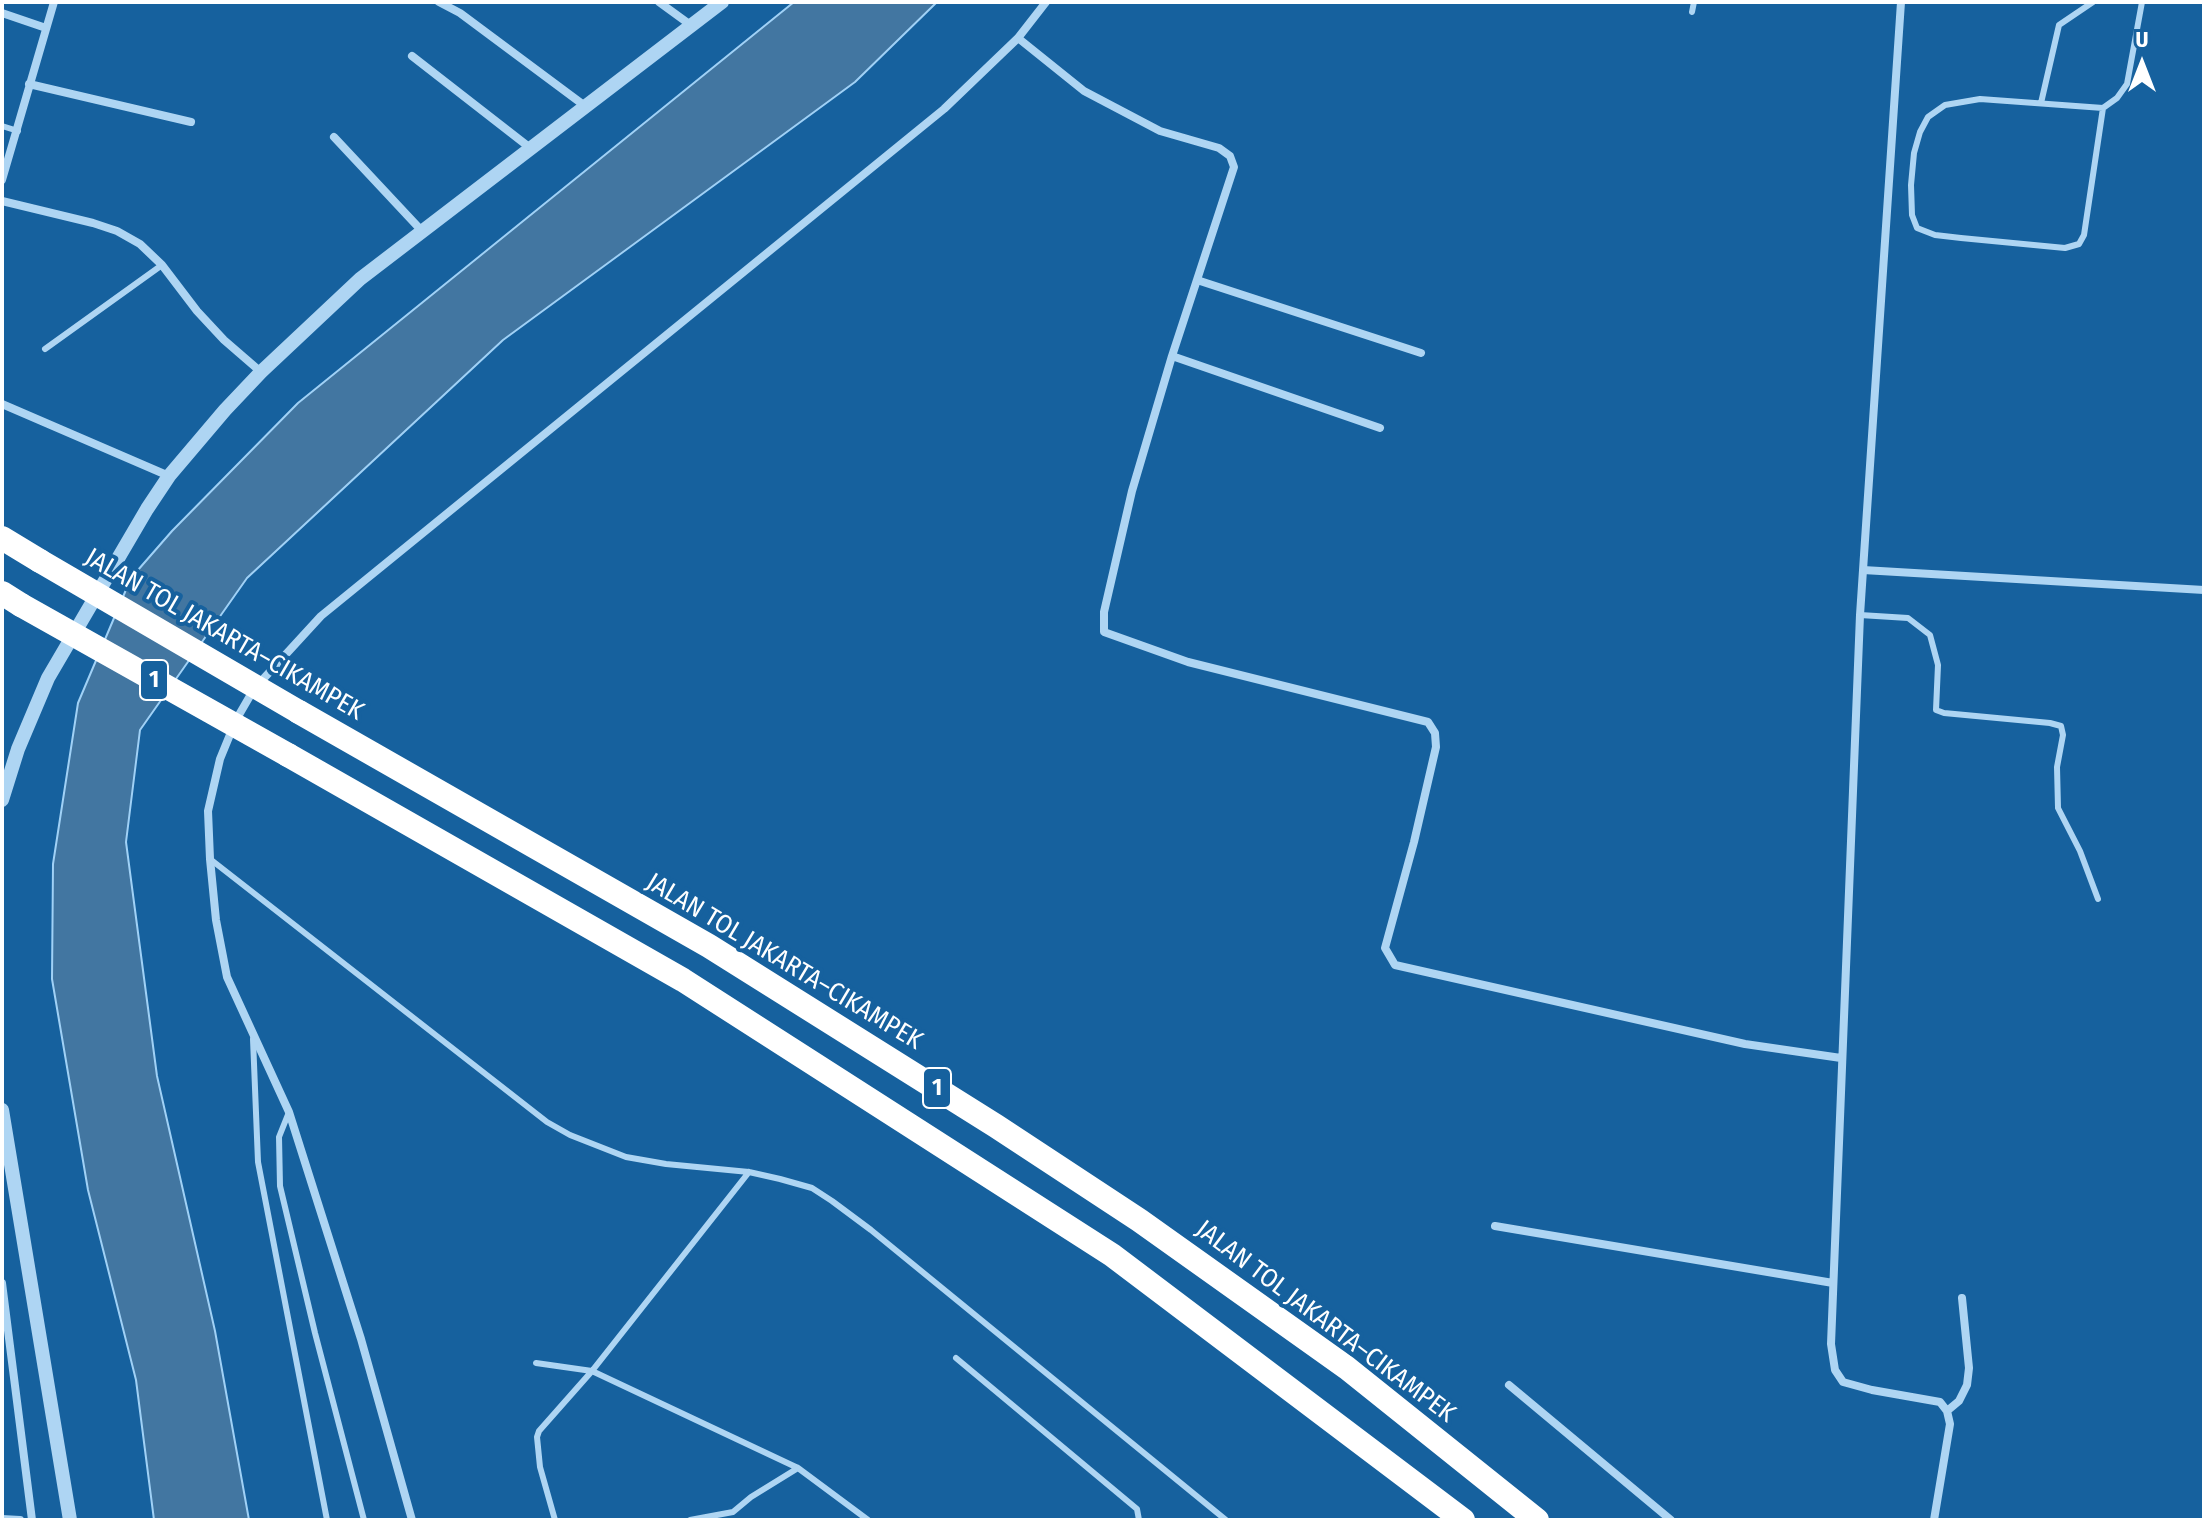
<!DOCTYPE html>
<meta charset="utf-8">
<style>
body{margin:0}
#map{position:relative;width:2206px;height:1522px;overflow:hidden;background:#16619e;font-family:"Fira Sans Condensed",sans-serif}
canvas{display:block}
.frame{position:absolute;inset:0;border:4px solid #fff;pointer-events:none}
.north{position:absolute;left:2102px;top:24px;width:80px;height:80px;-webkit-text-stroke:6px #16619e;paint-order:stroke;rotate:0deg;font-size:22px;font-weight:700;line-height:32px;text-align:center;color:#fff}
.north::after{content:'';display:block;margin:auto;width:28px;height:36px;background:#fff;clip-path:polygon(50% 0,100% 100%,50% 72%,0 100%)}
</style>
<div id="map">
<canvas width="2206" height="1522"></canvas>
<div class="frame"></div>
<div class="north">U</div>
</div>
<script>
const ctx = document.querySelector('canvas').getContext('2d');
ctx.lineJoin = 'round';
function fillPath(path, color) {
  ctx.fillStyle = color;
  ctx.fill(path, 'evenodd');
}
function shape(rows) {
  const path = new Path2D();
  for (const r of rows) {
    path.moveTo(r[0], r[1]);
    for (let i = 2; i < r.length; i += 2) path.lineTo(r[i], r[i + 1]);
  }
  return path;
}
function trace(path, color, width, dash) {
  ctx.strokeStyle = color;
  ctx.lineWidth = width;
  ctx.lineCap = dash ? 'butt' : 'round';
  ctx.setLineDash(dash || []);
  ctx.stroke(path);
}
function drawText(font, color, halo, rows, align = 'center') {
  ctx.font = font + ' "Fira Sans Condensed",sans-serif';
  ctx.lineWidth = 8;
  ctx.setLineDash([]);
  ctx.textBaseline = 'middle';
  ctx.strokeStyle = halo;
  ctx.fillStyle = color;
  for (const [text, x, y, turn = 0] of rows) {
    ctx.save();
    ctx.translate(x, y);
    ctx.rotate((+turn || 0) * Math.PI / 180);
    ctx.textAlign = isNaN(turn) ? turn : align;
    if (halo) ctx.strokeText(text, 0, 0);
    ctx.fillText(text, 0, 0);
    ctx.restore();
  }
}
const water = shape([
 [794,2,937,2,855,82,503,340,247,578,140,730,126,842,157,1076,215,1331,249,1520,154,1520,136,1380,88,1190,52,979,53,864,78,703,131,578,172,531,298,403,794,2]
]);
fillPath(water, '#4276a1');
trace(water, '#a0d1f6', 2);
trace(shape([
 [1692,12,1694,2],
 [2041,103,2059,25,2093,2],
 [2103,108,2084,235,2079,244,2065,248,1961,238,1935,235,1917,228,1912,215,1911,185,1914,153,1920,132,1928,117,1945,105,1980,99,2103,108,2117,98,2127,84,2142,2],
 [2,126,18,131],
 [45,349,162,265],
 [1860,615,1908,618,1930,635,1938,665,1936,710,1944,713,2050,723,2061,726,2063,735,2057,767,2058,808,2080,851,2098,899],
 [210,859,547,1122,570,1135,626,1157,666,1164,749,1172,780,1179,812,1188,832,1201,871,1230,1226,1520],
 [253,1039,258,1162,327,1520],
 [289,1112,279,1137,280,1186,315,1333,364,1520],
 [956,1358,1137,1509,1139,1520],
 [536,1363,592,1371,798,1468,868,1520],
 [555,1520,540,1467,537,1437,539,1431,592,1371,749,1172],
 [690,1520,733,1512,751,1497,798,1468]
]), '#aed5f3', 6);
trace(shape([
 [439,2,460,13,585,106],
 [659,2,692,26],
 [1901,2,1860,615,1831,1344,1835,1370,1843,1382,1872,1390,1940,1402,1947,1411,1950,1424,1934,1520],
 [2,13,46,28],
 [1018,38,1084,91,1160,131,1219,148,1230,156,1234,167,1172,356,1132,491,1104,612,1104,632,1188,662,1428,722,1435,733,1436,747,1414,842,1385,948,1395,965,1745,1044,1841,1058],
 [412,56,529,147],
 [29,84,191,122],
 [334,137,421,230],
 [2,180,54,2],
 [2,201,93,223,117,231,140,244,162,265,197,311,224,340,261,372],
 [1197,280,1421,353],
 [1172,356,1380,428],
 [2,404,169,476],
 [1863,570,2204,590],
 [1495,1226,1833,1283],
 [2,1283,32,1520],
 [1509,1385,1671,1520],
 [1947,1411,1959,1401,1967,1385,1969,1368,1962,1298],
 [2,1519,20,1520],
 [412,1520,361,1339,289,1112,227,977,216,920,210,859,208,811,220,759,236,720,254,689,321,616,944,109,1018,38,1046,2]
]), '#aed5f3', 8);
trace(shape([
 [2,800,18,749,48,678,147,509,169,476,225,410,261,372,360,279,722,2],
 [2,1110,70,1520]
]), '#aed5f3', 14);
trace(shape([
 [2,538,40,561],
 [2,593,21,605],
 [299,712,709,946,996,1126,1139,1220,1347,1368,1537,1520],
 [288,755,683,980,1112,1255,1463,1520]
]), '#fff', 24);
trace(shape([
 [40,561,299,712],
 [21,605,288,755]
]), '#fff', 24);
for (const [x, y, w] of [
 [154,680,28],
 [937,1088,28]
]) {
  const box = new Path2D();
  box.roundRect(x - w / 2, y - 20, w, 40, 6);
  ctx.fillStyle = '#16619e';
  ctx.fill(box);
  trace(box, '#fff', 2);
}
drawText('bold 24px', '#fff', null, [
 ["1",154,680],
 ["1",937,1088]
]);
drawText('26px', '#fff', '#16619e', [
 ["JALAN TOL JAKARTA–CIKAMPEK",224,635,30],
 ["JALAN TOL JAKARTA–CIKAMPEK",784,962,31],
 ["JALAN TOL JAKARTA–CIKAMPEK",1325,1322,37]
]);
</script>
